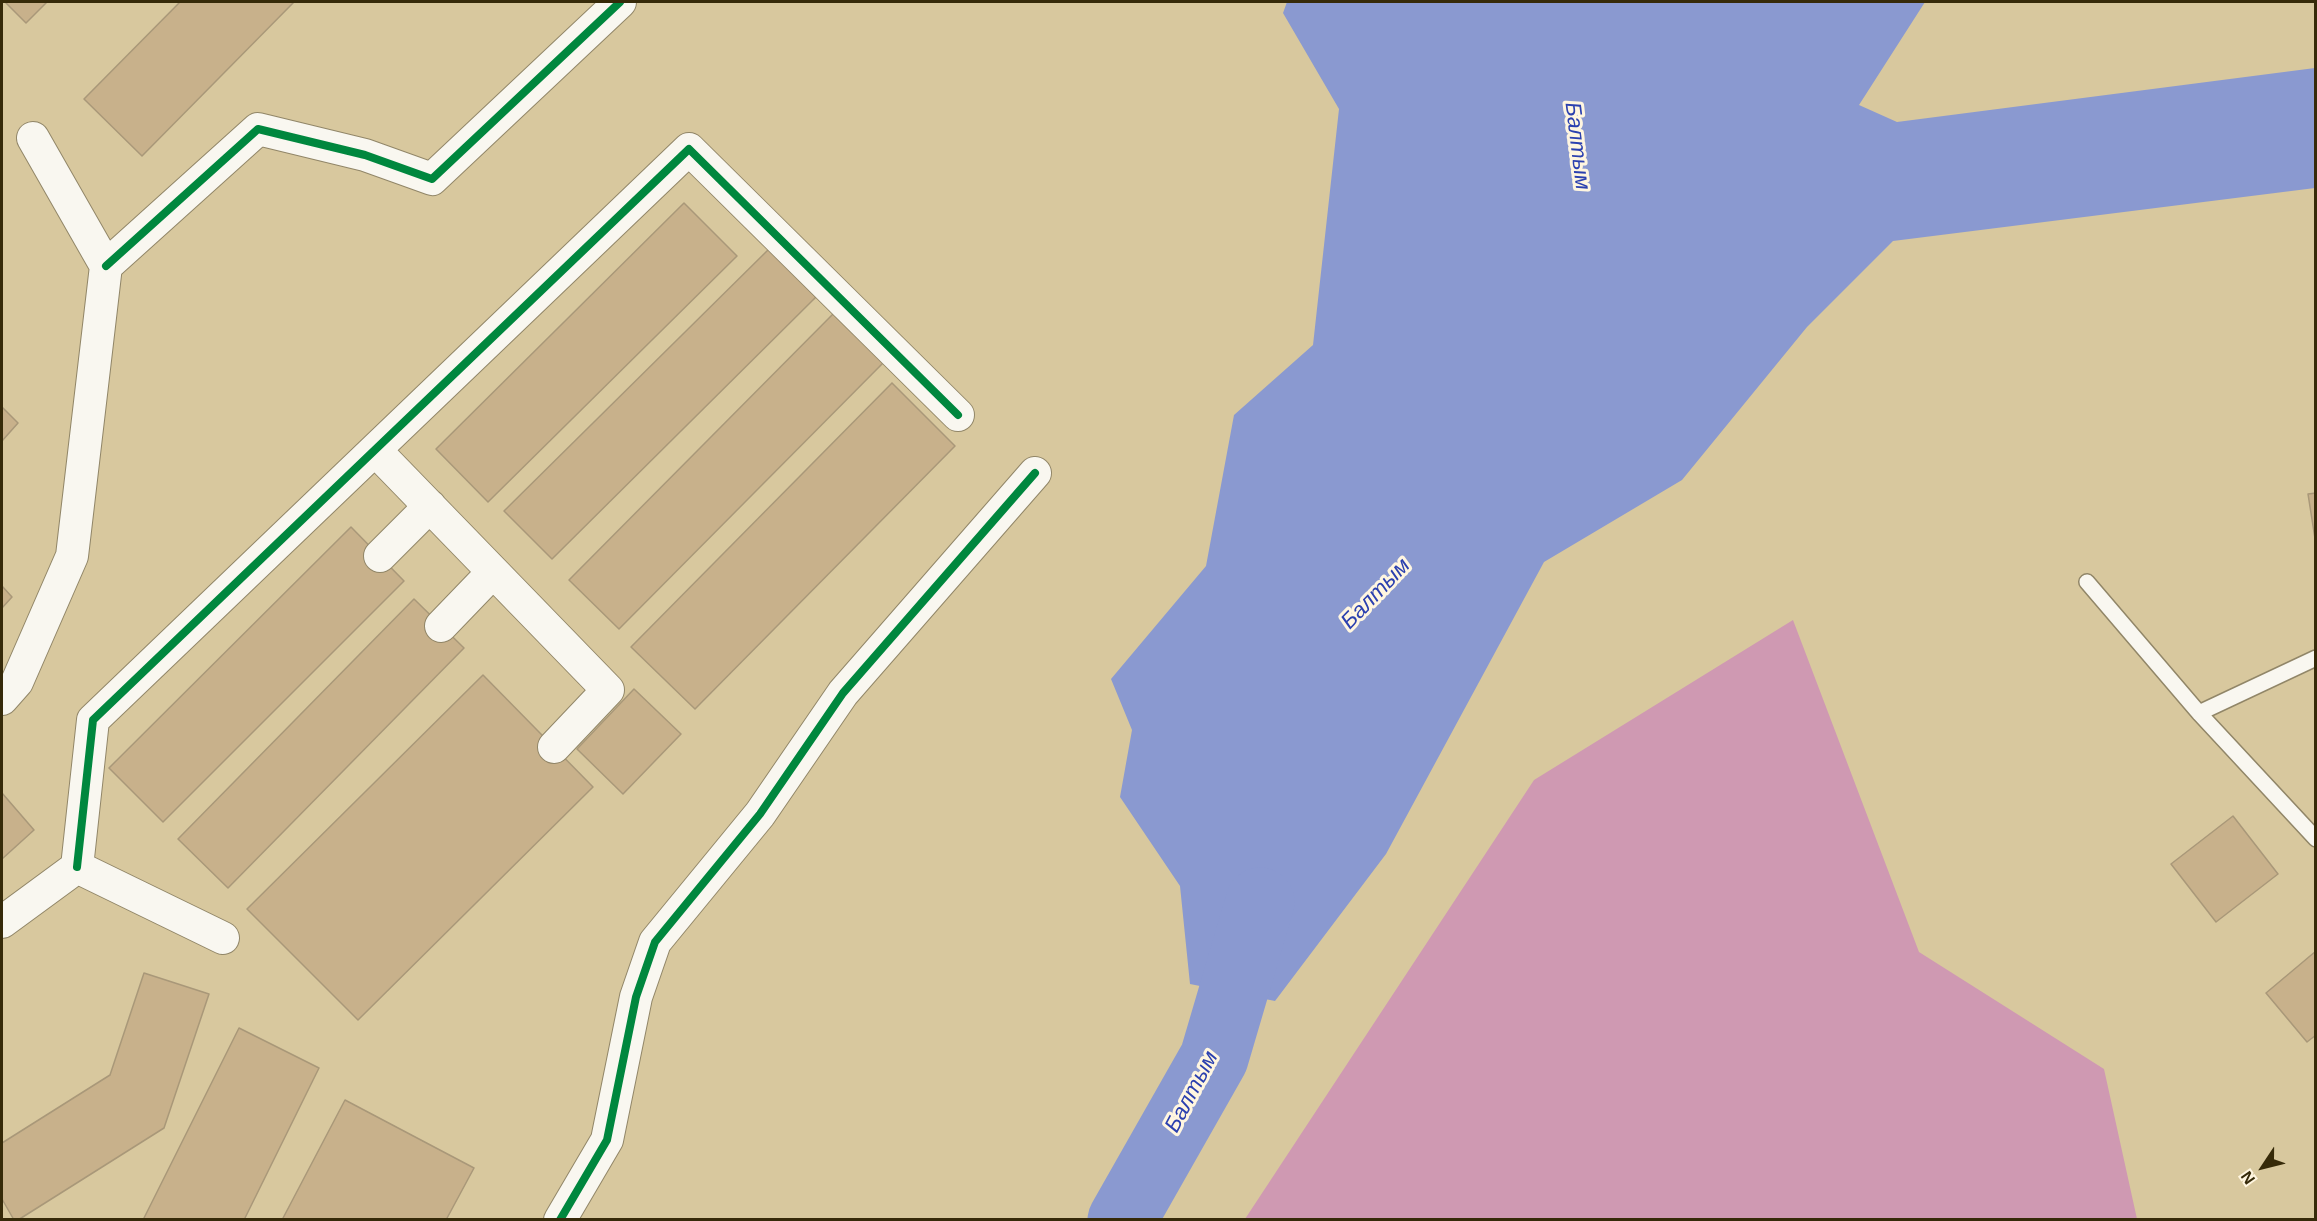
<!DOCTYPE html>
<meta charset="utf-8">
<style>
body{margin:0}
#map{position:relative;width:2317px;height:1221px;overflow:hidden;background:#d8c89e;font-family:Helvetica,sans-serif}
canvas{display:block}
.frame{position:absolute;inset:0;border:3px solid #362a09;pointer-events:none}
.north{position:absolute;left:2233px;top:1137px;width:60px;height:60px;-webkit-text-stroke:4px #fff6e0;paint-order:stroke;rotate:235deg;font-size:16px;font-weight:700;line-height:24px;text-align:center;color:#362a09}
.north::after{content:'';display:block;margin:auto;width:21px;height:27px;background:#362a09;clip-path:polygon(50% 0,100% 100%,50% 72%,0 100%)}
</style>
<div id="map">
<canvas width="2317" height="1221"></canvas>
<div class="frame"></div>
<div class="north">N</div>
</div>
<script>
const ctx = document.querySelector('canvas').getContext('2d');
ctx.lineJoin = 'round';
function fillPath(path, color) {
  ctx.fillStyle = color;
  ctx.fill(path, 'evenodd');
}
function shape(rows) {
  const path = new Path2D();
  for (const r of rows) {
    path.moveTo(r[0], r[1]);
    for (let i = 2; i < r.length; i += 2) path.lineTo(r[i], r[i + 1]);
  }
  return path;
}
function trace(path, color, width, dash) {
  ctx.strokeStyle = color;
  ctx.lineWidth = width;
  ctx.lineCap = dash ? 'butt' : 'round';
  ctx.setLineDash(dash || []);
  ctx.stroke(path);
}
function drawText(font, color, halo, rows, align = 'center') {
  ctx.font = font + ' Helvetica,sans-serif';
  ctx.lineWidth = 6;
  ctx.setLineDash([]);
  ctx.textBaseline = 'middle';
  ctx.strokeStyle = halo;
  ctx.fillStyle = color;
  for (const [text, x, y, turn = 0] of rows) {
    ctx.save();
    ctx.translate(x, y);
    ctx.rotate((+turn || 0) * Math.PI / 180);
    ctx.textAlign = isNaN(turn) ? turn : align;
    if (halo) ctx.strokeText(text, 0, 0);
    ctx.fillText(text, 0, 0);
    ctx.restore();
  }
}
fillPath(shape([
 [1793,620,1919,952,2104,1069,2137,1219,1245,1219,1534,780]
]), '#cf99b2');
fillPath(shape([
 [1287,2,1925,2,1859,105,1897,122,2315,68,2315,188,1893,241,1807,327,1682,480,1544,562,1386,854,1275,1001,1190,984,1180,886,1120,797,1132,730,1111,679,1206,566,1234,415,1313,345,1339,109,1283,13]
]), '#8a99d0');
trace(shape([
 [1122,1220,1214,1058,1260,902]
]), '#8a99d0', 69);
const building = shape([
 [5,2,47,2,26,23,5,2],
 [180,2,294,2,142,156,84,99,180,2],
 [684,203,737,256,488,502,436,449,684,203],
 [770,248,817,296,552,559,504,511,770,248],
 [834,313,884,362,619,629,569,580,834,313],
 [892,383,955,446,695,709,631,647,892,383],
 [2,407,18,423,2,441,2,407],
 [2316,493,2316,545,2308,494,2316,493],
 [351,527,404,581,163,822,109,768,351,527],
 [2,586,12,597,2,608,2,586],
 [414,599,464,648,228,888,178,839,414,599],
 [483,675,593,787,358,1020,247,909,483,675],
 [634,689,681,734,623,794,577,749,634,689],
 [2,793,34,830,2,859,2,793],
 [2233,816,2278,874,2216,922,2171,864,2233,816],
 [2316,951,2316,1035,2307,1042,2266,993,2316,951],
 [144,973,209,994,164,1128,18,1220,14,1220,2,1199,2,1143,110,1075,144,973],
 [239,1028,319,1068,244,1220,143,1220,239,1028],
 [345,1100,474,1168,446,1220,282,1220,345,1100]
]);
fillPath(building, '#c8b18b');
trace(building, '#a99879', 1.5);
const lane = shape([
 [2087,582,2199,713,2316,839],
 [2199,713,2316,658]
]);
const street = shape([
 [106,266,258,129,365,155,432,179,620,2],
 [375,450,608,690,554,747],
 [380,556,430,506],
 [441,626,493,572],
 [2,699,17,682,72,556,106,266,33,138],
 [77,867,93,720,689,149,958,415],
 [2,922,77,867,223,938],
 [560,1220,607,1140,636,997,655,942,760,814,843,693,1035,473]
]);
trace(lane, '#918668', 18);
trace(street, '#918668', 34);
trace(lane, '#f9f7f0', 15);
trace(street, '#f9f7f0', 32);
trace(shape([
 [106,266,258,129,365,155,432,179,620,2],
 [77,867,93,720,689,149,958,415],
 [560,1220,607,1140,636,997,655,942,760,814,843,693,1035,473]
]), '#00873e', 8);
drawText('italic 22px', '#2b40af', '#fff6e0', [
 ["Балтым",1577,146,83],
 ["Балтым",1376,594,-46],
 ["Балтым",1192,1092,-62]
]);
</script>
